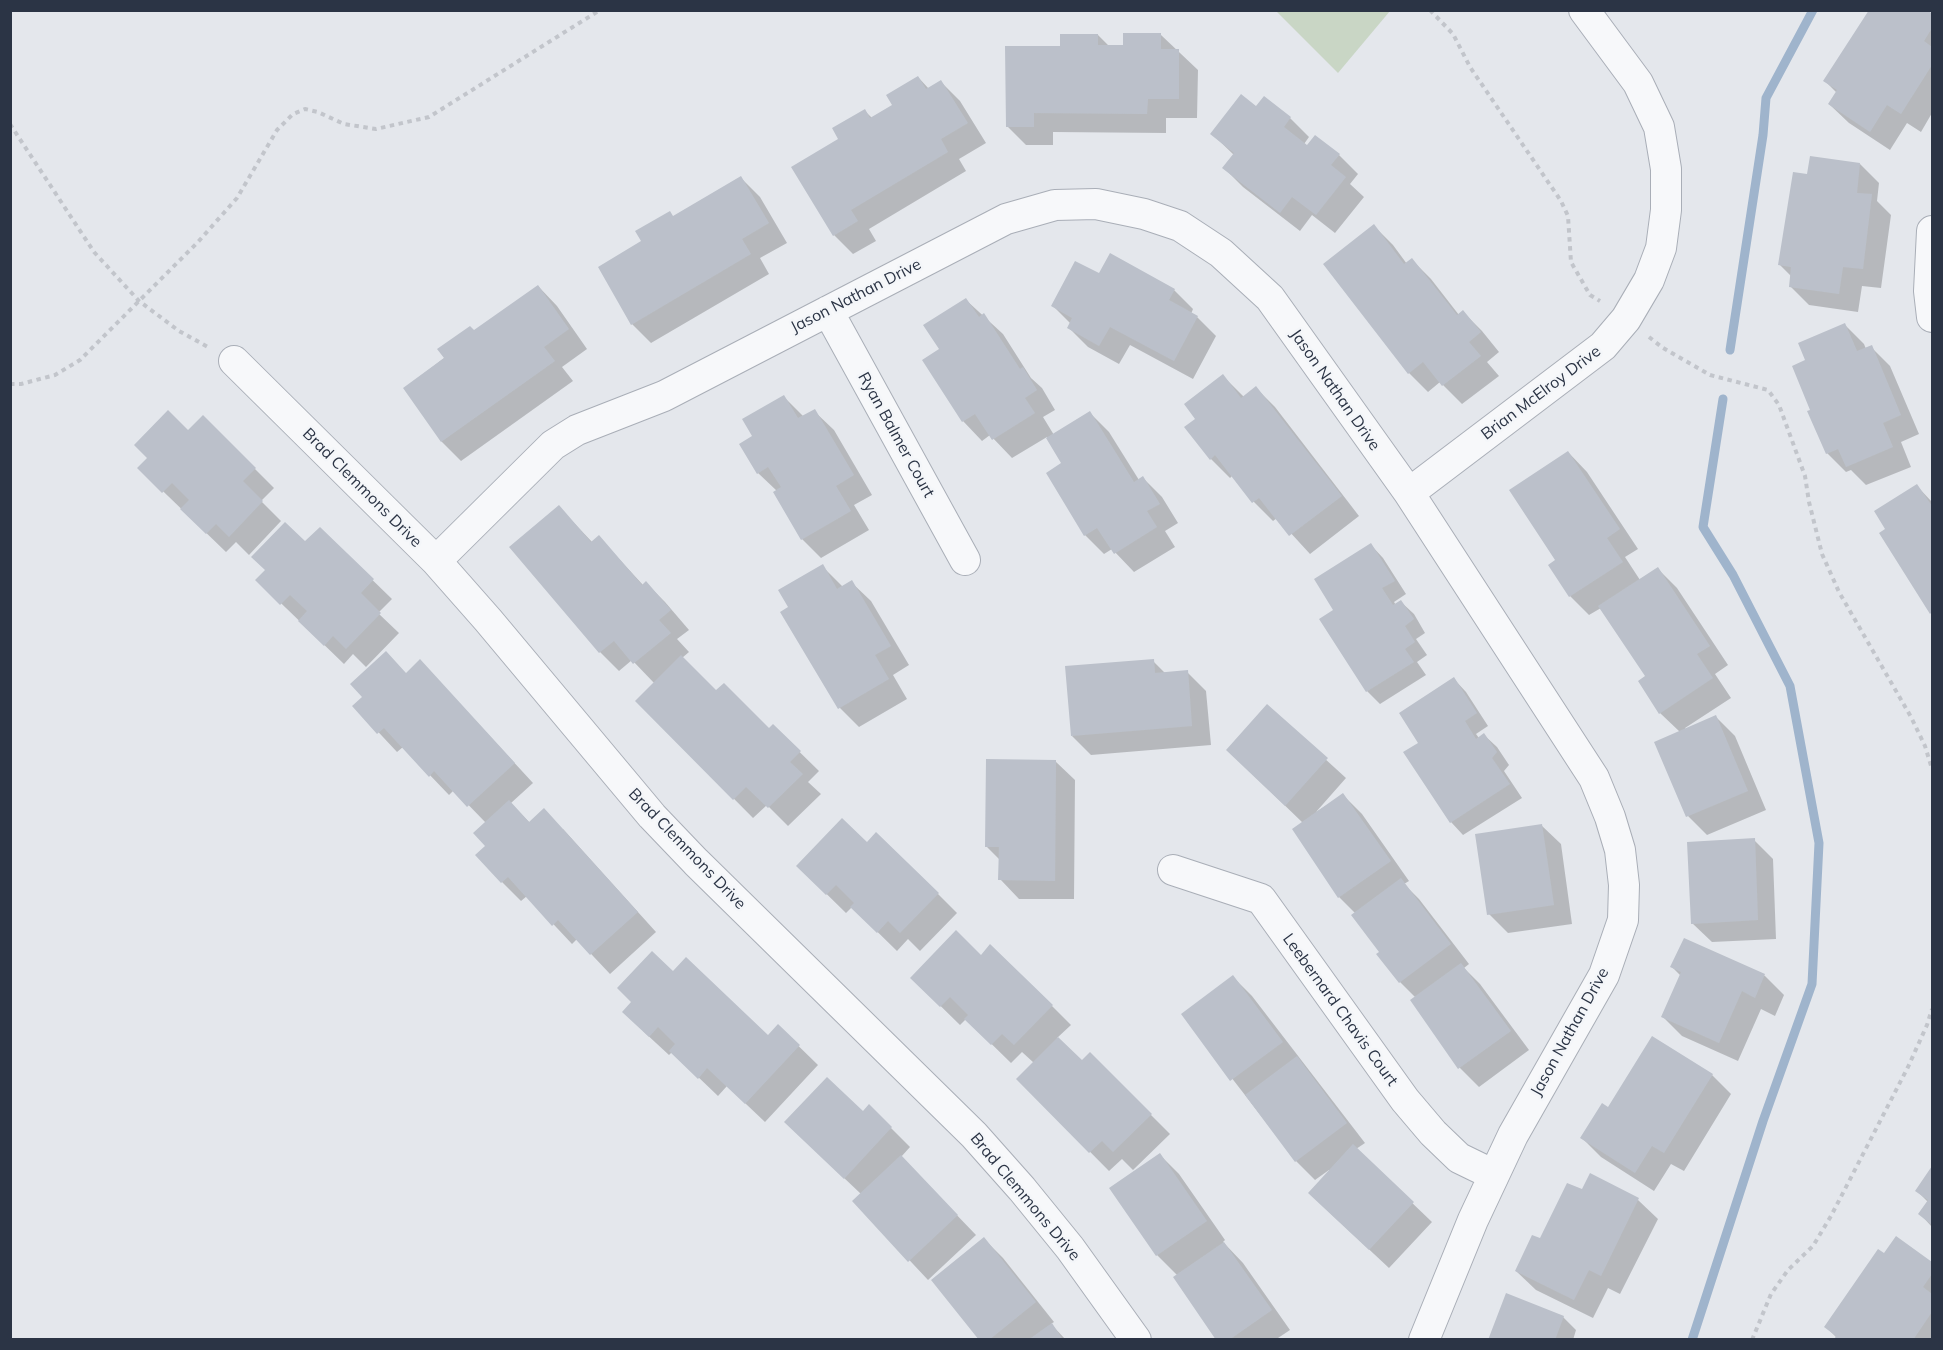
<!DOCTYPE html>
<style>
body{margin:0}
#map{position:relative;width:1943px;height:1350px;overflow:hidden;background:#e4e7ec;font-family:Mulish,sans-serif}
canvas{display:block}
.frame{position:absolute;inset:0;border:12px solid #2b3445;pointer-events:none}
</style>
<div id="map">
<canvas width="1943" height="1350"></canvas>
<div class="frame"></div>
</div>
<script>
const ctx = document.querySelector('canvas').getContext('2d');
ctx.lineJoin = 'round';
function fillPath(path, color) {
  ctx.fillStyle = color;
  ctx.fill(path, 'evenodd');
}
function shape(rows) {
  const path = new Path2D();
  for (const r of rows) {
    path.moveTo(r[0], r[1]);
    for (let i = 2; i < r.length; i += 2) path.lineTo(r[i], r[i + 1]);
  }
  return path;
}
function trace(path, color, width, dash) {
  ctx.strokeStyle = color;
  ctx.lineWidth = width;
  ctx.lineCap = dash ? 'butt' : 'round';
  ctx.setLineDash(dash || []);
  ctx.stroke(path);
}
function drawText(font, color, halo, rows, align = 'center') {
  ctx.font = font + ' Mulish,sans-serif';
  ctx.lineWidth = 5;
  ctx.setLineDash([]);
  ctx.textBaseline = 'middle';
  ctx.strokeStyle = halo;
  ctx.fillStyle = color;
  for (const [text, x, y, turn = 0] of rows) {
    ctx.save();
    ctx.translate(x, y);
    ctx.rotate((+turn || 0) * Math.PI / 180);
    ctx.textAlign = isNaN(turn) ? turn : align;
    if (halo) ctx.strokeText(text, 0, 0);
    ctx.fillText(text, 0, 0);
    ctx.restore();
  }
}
fillPath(shape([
 [1276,11,1390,11,1338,73]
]), '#c9d6c5');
fillPath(shape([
 [1925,10,1932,15,1932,113,1921,132,1907,123,1890,150,1849,123,1829,104,1837,93,1825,81],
 [1098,35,1109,46,1125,46,1161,35,1198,70,1197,118,1166,118,1166,133,1053,132,1053,145,1026,145,1007,126,1061,48],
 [918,77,929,89,941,82,960,101,986,143,959,159,966,171,869,229,876,241,853,254,834,235,840,139,864,110,872,118,894,106],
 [1257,109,1290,118,1309,137,1304,144,1307,147,1339,155,1358,174,1350,184,1364,197,1335,233,1312,215,1300,231,1243,187,1224,168,1234,155,1212,134],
 [1860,164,1879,183,1877,201,1891,215,1881,288,1862,286,1858,312,1809,305,1790,286,1791,276,1780,265,1809,176],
 [741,178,760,197,787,243,760,258,769,274,651,343,632,324,643,242,674,217],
 [1374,226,1393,245,1407,264,1412,260,1431,279,1459,315,1463,312,1482,331,1499,352,1487,362,1499,376,1462,404,1440,382,1428,392,1409,373],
 [1099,275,1174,290,1193,309,1191,314,1197,317,1216,336,1193,379,1130,345,1119,364,1088,347,1069,328,1071,324,1053,306],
 [538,286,557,306,587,349,562,367,573,381,461,461,442,442,405,388],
 [966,300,1003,334,1031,378,1042,388,1055,410,1043,417,1054,435,1090,413,1109,432,1139,480,1143,478,1162,497,1178,523,1165,531,1175,547,1134,572,1112,549,1104,554,1085,535,1063,464,1047,437,1012,458,990,435,982,441,963,421,941,350],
 [1845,325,1864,344,1866,349,1871,347,1890,366,1919,434,1901,442,1911,467,1866,485,1851,470,1846,472,1827,453,1812,411,1807,361],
 [1223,376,1244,397,1256,388,1275,407,1359,516,1310,554,1277,518,1273,521,1254,502,1233,475,1230,478,1211,459,1197,419],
 [784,397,804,417,814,411,834,430,872,495,854,505,869,530,821,558,802,539,777,491,758,473,754,436],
 [203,417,274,488,261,501,281,521,249,555,236,542,226,552,139,468,188,432],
 [1568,452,1587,472,1638,549,1625,557,1640,580,1658,569,1677,588,1728,665,1715,674,1731,698,1685,728,1686,730,1716,717,1735,736,1766,810,1707,835,1688,816,1680,732,1660,713,1647,677,1601,608,1589,615,1570,596,1550,565,1557,560],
 [1917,486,1932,502,1932,614,1887,530],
 [559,507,593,543,599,537,643,585,646,583,665,602,689,630,677,639,689,652,682,658,716,692,769,730,773,726,819,771,808,782,821,794,788,826,767,805,753,818,637,701,655,684,632,660,619,671,600,652],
 [320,529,392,599,378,613,399,633,366,667,353,654,344,664,257,580,305,543],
 [1371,545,1383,558,1406,594,1394,602,1396,605,1401,602,1414,614,1425,633,1416,639,1427,655,1417,662,1426,675,1380,704,1367,691,1335,610],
 [822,566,843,587,851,582,871,601,909,665,893,675,907,699,859,727,840,708,782,612,790,607],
 [1153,661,1166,674,1187,672,1206,691,1211,745,1091,755,1072,736],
 [407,674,439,681,533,783,511,803,530,823,563,829,656,932,610,974,577,939,572,944,527,896,521,901,502,882,487,846,486,823,454,790,449,795,403,747,397,752,354,706],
 [1454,679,1466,692,1488,726,1476,734,1479,738,1484,735,1497,747,1509,765,1504,771,1522,798,1463,835,1451,822,1420,743],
 [1267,706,1346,778,1316,812,1343,795,1362,814,1409,881,1404,884,1419,899,1469,964,1464,968,1480,984,1529,1050,1479,1087,1460,1068,1413,1001,1416,998,1400,982,1378,954,1381,952,1356,914,1339,897,1303,823,1247,769],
 [1055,761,1075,780,1074,899,1019,899,1000,879,1000,860,987,847],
 [1541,825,1561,844,1572,924,1508,933,1489,914],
 [1754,840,1773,859,1776,939,1712,942,1692,923],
 [867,845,938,894,957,913,920,951,908,939,897,951,852,907,846,913,798,866],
 [1684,940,1765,976,1784,995,1775,1016,1761,1009,1738,1061,1682,1036,1663,1017,1681,976,1672,967],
 [981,957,1052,1006,1071,1025,1057,1038,1082,1062,1090,1054,1170,1134,1133,1170,1122,1159,1109,1171,1018,1079,1034,1063,1022,1052,1011,1063,966,1019,960,1025,912,978],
 [673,973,768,1037,778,1026,818,1065,765,1122,727,1086,718,1096,672,1052,669,1055,643,1031],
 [1233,977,1252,996,1365,1143,1356,1149,1432,1222,1389,1268,1329,1212,1330,1171,1329,1170,1315,1180,1296,1161,1183,1015],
 [1712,1075,1731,1094,1684,1171,1671,1164,1654,1191,1601,1157,1582,1138,1608,1109],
 [869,1106,910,1147,901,1157,976,1235,928,1280,854,1201,861,1194,805,1141,863,1113],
 [1160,1155,1179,1174,1225,1240,1223,1242,1243,1263,1290,1330,1275,1340,1218,1340,1178,1276,1157,1255],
 [1932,1169,1932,1227,1920,1214,1928,1202,1917,1191],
 [1590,1175,1638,1200,1658,1219,1620,1294,1608,1288,1593,1318,1536,1290,1516,1271,1582,1191],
 [1897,1238,1932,1263,1932,1340,1836,1340,1837,1338,1826,1327],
 [984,1239,1003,1258,1054,1322,1051,1324,1066,1340,981,1340],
 [1563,1317,1576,1330,1573,1340,1490,1340]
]), '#0003');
trace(shape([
 [1730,350,1763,135,1766,98,1813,10],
 [1692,1340,1763,1121,1812,984,1819,843,1790,686,1733,575,1703,527,1723,399]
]), '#9fb4cc', 9);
fillPath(shape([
 [1869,10,1928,10,1932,14,1932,28,1924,41,1932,47,1932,65,1901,114,1887,105,1870,132,1828,104,1837,90,1823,81],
 [1123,33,1161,33,1161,49,1179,49,1179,99,1148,99,1147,114,1034,113,1034,127,1006,127,1005,46,1060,46,1060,34,1098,34,1098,45,1123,45],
 [918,76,926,89,941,80,968,123,941,139,948,152,851,210,858,221,833,236,791,167,838,139,832,128,865,109,870,118,892,105,886,95],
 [1241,94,1256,106,1264,96,1291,117,1284,127,1307,145,1315,135,1340,154,1331,165,1346,177,1316,215,1292,197,1280,213,1222,168,1234,153,1210,134],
 [1810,156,1860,163,1857,193,1872,194,1863,269,1843,267,1839,294,1789,287,1791,267,1778,265,1793,172,1807,174],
 [741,176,769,223,742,239,751,254,631,325,598,267,641,241,635,231,670,211,673,216],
 [1374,224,1404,264,1412,258,1457,315,1463,310,1481,332,1469,342,1481,356,1442,386,1423,362,1408,374,1323,264],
 [1110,253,1175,289,1169,300,1198,316,1174,361,1110,327,1099,346,1067,328,1072,318,1051,306,1075,261,1099,273],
 [538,285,569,329,544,347,555,361,441,442,403,388,444,358,437,349,470,326,474,330],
 [966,298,979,317,984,313,1020,369,1023,367,1037,390,1025,398,1035,413,992,440,975,414,962,422,922,360,939,349,923,325],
 [1845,323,1857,351,1872,345,1901,415,1883,423,1893,447,1846,467,1838,449,1826,454,1807,411,1810,410,1792,366,1805,360,1798,343],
 [1223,374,1241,398,1256,386,1342,496,1289,536,1259,498,1252,503,1215,455,1210,460,1184,427,1195,419,1184,404],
 [784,395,798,418,815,409,854,475,836,486,851,511,801,540,773,492,781,487,768,467,757,474,739,444,752,436,742,419],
 [168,410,188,430,203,415,256,468,243,481,263,501,229,537,216,524,206,534,180,509,189,500,172,483,162,493,137,468,147,458,134,445],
 [1090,411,1134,482,1143,476,1160,504,1147,511,1157,527,1114,554,1097,528,1084,536,1046,473,1061,463,1046,438],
 [1568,451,1620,529,1607,538,1623,562,1569,597,1548,565,1555,560,1509,490],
 [1917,484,1932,506,1932,612,1930,614,1879,533,1885,529,1874,511],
 [559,505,591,542,599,535,642,585,646,581,671,610,659,620,671,633,633,664,614,641,599,653,509,547],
 [285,522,305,541,320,527,374,579,361,593,381,613,346,649,333,636,324,646,298,621,307,611,290,595,280,605,255,580,265,570,251,557],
 [1371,543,1395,581,1382,588,1393,605,1401,600,1414,619,1405,626,1415,642,1405,649,1414,662,1366,692,1319,619,1333,610,1314,579],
 [823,564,837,589,852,580,891,646,875,655,889,679,838,709,780,612,788,607,778,590],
 [1658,567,1710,646,1697,654,1713,678,1659,714,1638,681,1645,676,1598,606],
 [386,651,406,673,420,659,515,763,467,807,434,771,429,777,384,728,377,734,352,706,362,697,350,684],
 [681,655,716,690,724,683,769,728,773,724,801,751,790,762,803,774,768,808,746,787,733,800,635,701],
 [1154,659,1155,673,1188,670,1192,726,1071,736,1065,666],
 [1454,677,1477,713,1465,721,1476,739,1484,733,1497,752,1492,758,1510,784,1450,823,1403,752,1418,743,1399,713],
 [1267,704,1328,758,1285,806,1226,750],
 [1716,715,1748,791,1686,817,1654,742],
 [986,759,1056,760,1055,881,998,880,999,847,985,847],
 [1343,793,1391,861,1338,898,1292,829],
 [509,800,529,822,544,808,638,912,590,955,558,920,552,926,508,877,501,883,475,855,485,846,473,833],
 [842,818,867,842,876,832,939,893,900,933,888,921,877,933,850,907,854,903,836,885,826,895,796,866],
 [1542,824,1554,905,1487,915,1475,834],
 [1755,838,1758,920,1691,924,1687,842],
 [1401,878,1451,944,1399,983,1376,954,1379,952,1351,915],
 [956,930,981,955,990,944,1053,1005,1014,1045,1002,1034,991,1045,964,1019,968,1015,950,997,940,1007,910,978],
 [1684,938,1765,974,1755,998,1742,991,1719,1043,1661,1017,1681,972,1670,967],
 [652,951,673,971,686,957,768,1035,778,1024,800,1045,745,1104,707,1068,698,1079,669,1051,675,1044,658,1027,649,1037,622,1012,631,1002,617,988],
 [1461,963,1511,1031,1458,1069,1410,1000],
 [1233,975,1283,1042,1230,1081,1181,1014],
 [1652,1036,1713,1074,1664,1153,1652,1146,1635,1173,1580,1138,1602,1103,1608,1107],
 [1058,1037,1082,1060,1090,1052,1152,1114,1113,1152,1102,1141,1089,1153,1016,1079],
 [1297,1056,1347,1123,1295,1162,1245,1095],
 [827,1077,863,1111,869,1104,892,1127,844,1179,784,1122],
 [1353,1144,1414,1202,1369,1250,1308,1193],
 [1160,1153,1207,1221,1156,1256,1109,1188],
 [901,1155,958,1215,908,1262,852,1201],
 [1932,1166,1932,1225,1918,1214,1928,1200,1915,1191],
 [1590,1173,1639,1198,1601,1276,1589,1270,1574,1300,1515,1271,1532,1235,1540,1238,1567,1183,1582,1189],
 [1896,1236,1932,1262,1932,1274,1923,1287,1932,1294,1932,1312,1913,1340,1834,1340,1836,1336,1824,1327,1878,1249,1884,1253],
 [984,1237,1036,1302,989,1340,979,1340,931,1280],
 [1224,1242,1272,1310,1229,1340,1216,1340,1173,1277],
 [1506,1293,1564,1316,1555,1340,1488,1340],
 [1052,1323,1063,1340,1028,1340]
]), '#bbc0ca');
const street = shape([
 [1932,231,1929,291,1932,317],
 [828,311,965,560],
 [234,361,436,561,488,620,652,816,696,862,974,1135,1022,1189,1070,1248,1136,1340],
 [1409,493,1603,346,1626,319,1649,280,1661,248,1666,210,1666,169,1659,127,1638,83,1584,10],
 [436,561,553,445,577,430,664,396,1006,219,1055,205,1096,204,1144,214,1180,226,1221,253,1270,298,1409,493,1594,778,1610,817,1620,850,1624,885,1623,920,1604,975,1513,1135,1473,1220,1424,1340],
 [1173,870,1261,899,1405,1100,1433,1133,1459,1158,1494,1175]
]);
trace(street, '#a9aeb7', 32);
trace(shape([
 [1430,10,1453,34,1470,67,1561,201,1568,216,1571,262,1590,295,1600,301],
 [10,124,94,252,139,301,179,331,208,347],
 [1649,337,1663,348,1710,375,1768,390,1779,405,1805,476,1809,502,1822,554,1839,592,1911,717,1925,746,1932,769],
 [10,384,21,384,55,375,80,360,198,242,237,198,277,130,293,114,305,109,318,112,344,124,376,129,429,117,600,10],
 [1752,1340,1771,1294,1788,1270,1813,1246,1831,1216,1908,1067,1927,1025,1932,1009]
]), '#c2c5cb', 4, [4.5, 4.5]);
trace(street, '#f7f8fa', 30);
drawText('16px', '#2b3445', '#f4f6f9', [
 ["Jason Nathan Drive",856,296,-27],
 ["Jason Nathan Drive",1335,390,55],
 ["Brian McElroy Drive",1541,393,-37],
 ["Ryan Balmer Court",896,435,61],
 ["Brad Clemmons Drive",362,488,45],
 ["Brad Clemmons Drive",687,849,46],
 ["Leebernard Chavis Court",1340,1010,54],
 ["Jason Nathan Drive",1570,1032,-61],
 ["Brad Clemmons Drive",1025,1197,50]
]);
</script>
